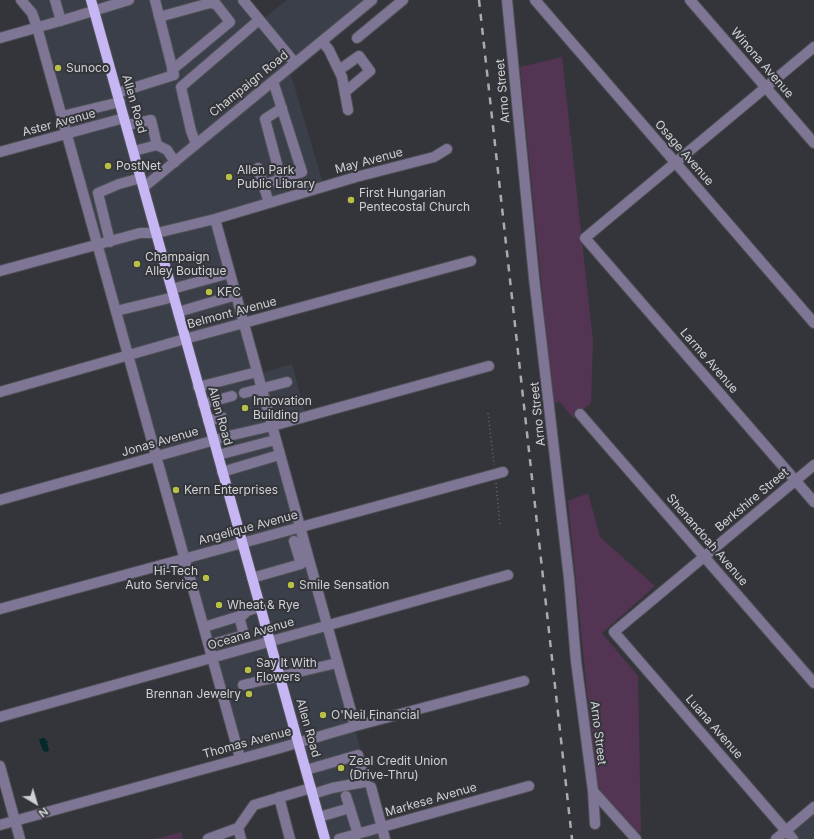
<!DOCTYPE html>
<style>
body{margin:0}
#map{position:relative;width:814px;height:839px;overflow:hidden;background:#33353a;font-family:Inter,sans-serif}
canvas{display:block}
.north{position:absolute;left:16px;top:783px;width:40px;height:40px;-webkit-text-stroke:3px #33353a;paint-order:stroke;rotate:142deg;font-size:11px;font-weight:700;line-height:16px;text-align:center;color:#d0d1d4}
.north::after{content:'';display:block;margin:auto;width:14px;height:18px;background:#d0d1d4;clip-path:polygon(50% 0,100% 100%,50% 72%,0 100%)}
</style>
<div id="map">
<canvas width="814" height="839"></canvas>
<div class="north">N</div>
</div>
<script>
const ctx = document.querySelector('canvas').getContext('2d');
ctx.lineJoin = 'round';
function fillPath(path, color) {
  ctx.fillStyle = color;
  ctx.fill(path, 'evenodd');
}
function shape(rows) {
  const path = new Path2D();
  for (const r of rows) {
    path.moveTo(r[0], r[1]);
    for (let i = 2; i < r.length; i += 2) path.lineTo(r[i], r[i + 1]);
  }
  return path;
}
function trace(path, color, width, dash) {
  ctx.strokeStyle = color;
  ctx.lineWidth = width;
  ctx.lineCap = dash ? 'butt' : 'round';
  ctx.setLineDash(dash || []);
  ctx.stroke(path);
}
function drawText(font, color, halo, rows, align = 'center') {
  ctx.font = font + ' Inter,sans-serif';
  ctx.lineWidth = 4;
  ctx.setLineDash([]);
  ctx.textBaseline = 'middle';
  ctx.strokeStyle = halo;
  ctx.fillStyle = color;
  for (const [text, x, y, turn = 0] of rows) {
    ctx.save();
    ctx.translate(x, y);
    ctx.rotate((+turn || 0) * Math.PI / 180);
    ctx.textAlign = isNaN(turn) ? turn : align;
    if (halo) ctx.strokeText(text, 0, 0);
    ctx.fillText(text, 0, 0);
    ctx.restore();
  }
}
fillPath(shape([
 [29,0,243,0,260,21,287,0,372,0,289,68,324,187,215,219,258,374,292,364,306,417,272,426,385,839,325,839,298,743,240,758,37,27],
 [814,803,814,839,771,839]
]), '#3b3f49');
fillPath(shape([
 [562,57,593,341,591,403,573,418,559,401,557,403,553,402,520,67],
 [588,493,600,537,655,586,602,633,638,676,641,833,636,832,605,798,596,782,568,501],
 [181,832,183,839,155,839]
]), '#533452');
fillPath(shape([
 [42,738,45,738,46,741,48,741,47,743,49,750,47,752,43,751,39,740]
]), '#04292d');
const minor = shape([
 [21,0,32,13,37,27,240,758],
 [55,0,61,21],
 [243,0,295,63],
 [507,0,534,278,569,578,576,661,593,791,595,824],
 [535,0,814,323],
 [690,0,814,143],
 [159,17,210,3,216,4,230,22,172,70],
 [0,38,67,19,129,0],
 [357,38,403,0],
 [322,41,329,50,342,77,348,110],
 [814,47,585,238,814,502],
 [339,70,359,56,370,71,345,92],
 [117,93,174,75,155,0],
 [62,116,120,102],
 [127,125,151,120,157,145,167,150,175,162],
 [196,144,191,131,181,87,259,20],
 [134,151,157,145],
 [0,152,124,118],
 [258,168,269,203],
 [281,179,265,119,282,108],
 [263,185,302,172,273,81],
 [144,187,372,0],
 [215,219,355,726],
 [110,242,98,193,119,184,141,178],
 [0,271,140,233,157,233,215,219,356,177,434,157,447,149],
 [172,289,230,273],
 [116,311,174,297],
 [178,312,236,295],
 [198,387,257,372],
 [0,392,185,339,471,261],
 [244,393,287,382],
 [203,404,232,396],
 [580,414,814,683],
 [208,421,222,417],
 [218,455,275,440],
 [222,472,279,455],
 [0,500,233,435,272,426,489,366],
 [252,578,301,564,294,541],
 [0,609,503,472],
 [204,627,243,615,247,611,260,607],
 [209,645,244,635,239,616],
 [243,685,337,663],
 [0,717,508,575],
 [0,766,20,839],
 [306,770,358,755,365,782,332,788,313,794],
 [371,787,385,839],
 [593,791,636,839],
 [346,796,358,834],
 [279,797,290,839],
 [319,817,350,808],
 [0,825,280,748,355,726,524,681],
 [208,839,238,828],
 [241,839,238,828,254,805,311,788],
 [339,839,529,786],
 [776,839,814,807],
 [793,839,614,632,814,465]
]);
const major = shape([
 [91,0,325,839]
]);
trace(minor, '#4f5156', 12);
trace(major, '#4f5156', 12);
trace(shape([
 [488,413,494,465],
 [496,483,500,525]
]), '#686a6e', 1.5, [1, 3]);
trace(minor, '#7e7694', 10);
trace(major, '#c6b6f3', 10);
trace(shape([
 [479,0,572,839]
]), '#aaabae', 2.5, [7, 7]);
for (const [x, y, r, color] of [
 [58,68,4,"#b9c046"],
 [108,166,4,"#b9c046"],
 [229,177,4,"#b9c046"],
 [351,200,4,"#b9c046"],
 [137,264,4,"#b9c046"],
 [209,292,4,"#b9c046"],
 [245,408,4,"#b9c046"],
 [176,490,4,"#b9c046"],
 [206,578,4,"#b9c046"],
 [291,585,4,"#b9c046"],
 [219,605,4,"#b9c046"],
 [248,670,4,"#b9c046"],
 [249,694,4,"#b9c046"],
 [323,715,4,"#b9c046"],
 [341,768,4,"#b9c046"]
]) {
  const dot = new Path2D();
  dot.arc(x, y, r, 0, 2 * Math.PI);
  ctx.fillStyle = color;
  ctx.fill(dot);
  trace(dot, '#33353a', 1.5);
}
drawText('12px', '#d0d1d4', '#33353a', [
 ["Winona Avenue",762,63,49],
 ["Champaign Road",249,84,-39],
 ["Arno Street",503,91,-95],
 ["Allen Road",134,104,74],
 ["Aster Avenue",59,123,-15],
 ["Osage Avenue",684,153,49],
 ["May Avenue",369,161,-15],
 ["Belmont Avenue",232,313,-15],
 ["Larme Avenue",709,361,49],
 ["Arno Street",538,414,-96],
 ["Allen Road",220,416,74],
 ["Jonas Avenue",160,442,-16],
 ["Berkshire Street",752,500,-40],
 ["Angelique Avenue",248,528,-15],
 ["Shenandoah Avenue",707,540,49],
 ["Oceana Avenue",251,634,-16],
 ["Luana Avenue",714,727,49],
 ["Allen Road",308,728,74],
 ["Arno Street",598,733,83],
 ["Thomas Avenue",247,743,-15],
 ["Markese Avenue",431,800,-16]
]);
drawText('12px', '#d0d1d4', '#33353a', [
 ["Sunoco",66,68],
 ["PostNet",116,166],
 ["Allen Park",237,170],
 ["Public Library",237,184],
 ["First Hungarian",359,193],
 ["Pentecostal Church",359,207],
 ["Champaign",145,257],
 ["Alley Boutique",145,271],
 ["KFC",217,292],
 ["Innovation",253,401],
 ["Building",253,415],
 ["Kern Enterprises",184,490],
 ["Hi-Tech",198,571,"right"],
 ["Auto Service",198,585,"right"],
 ["Smile Sensation",299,585],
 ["Wheat & Rye",227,605],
 ["Say It With",256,663],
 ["Flowers",256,677],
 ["Brennan Jewelry",241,694,"right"],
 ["O'Neil Financial",331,715],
 ["Zeal Credit Union",349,761],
 ["(Drive-Thru)",349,775]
], 'left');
</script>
